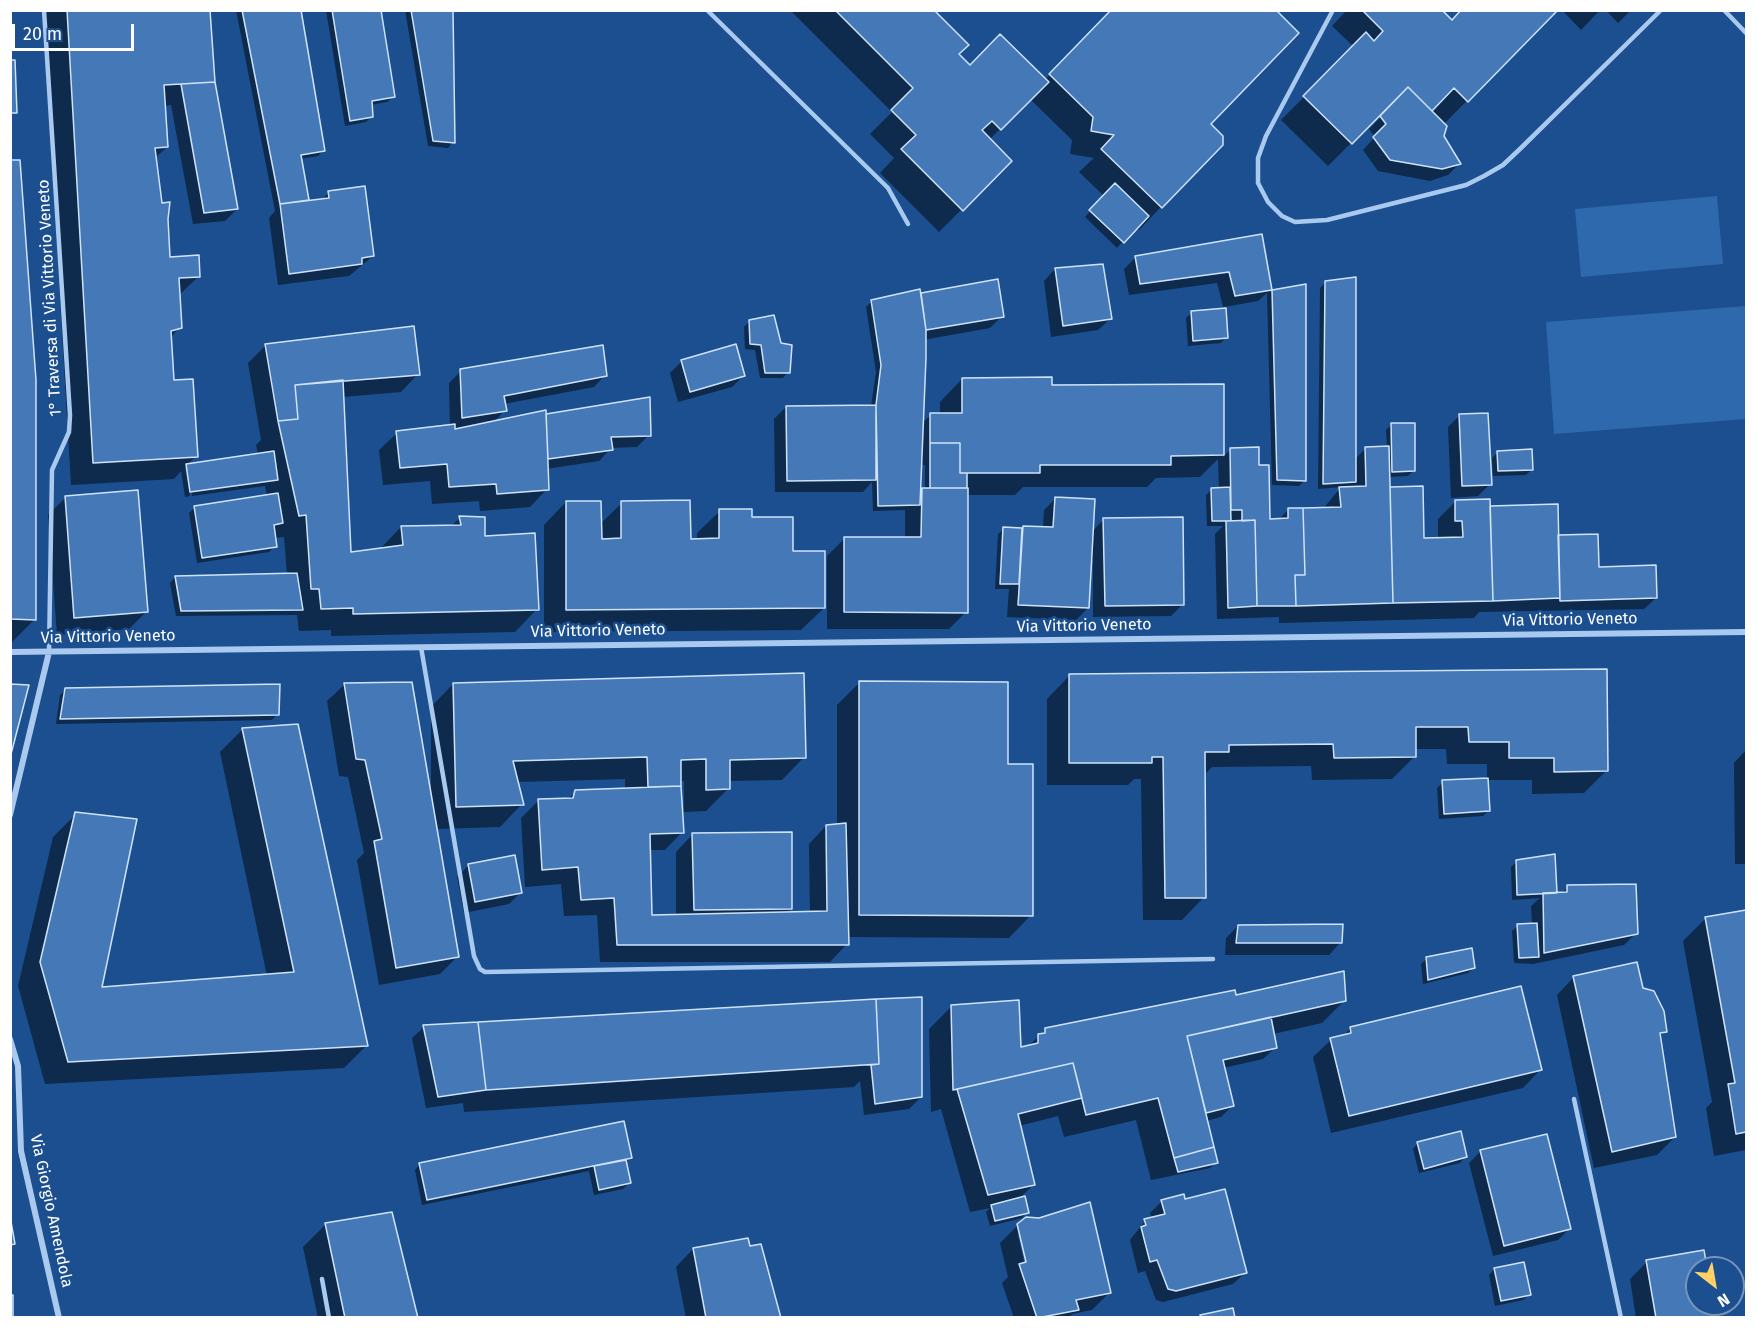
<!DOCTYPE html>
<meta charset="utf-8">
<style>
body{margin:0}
#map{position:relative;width:1757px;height:1328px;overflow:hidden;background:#1b4f8f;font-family:"Fira Sans",sans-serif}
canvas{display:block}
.frame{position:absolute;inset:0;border:12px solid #fff;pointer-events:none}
.north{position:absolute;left:1685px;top:1256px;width:60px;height:60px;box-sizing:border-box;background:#1b4f8f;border:2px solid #7695bc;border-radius:50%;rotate:149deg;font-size:16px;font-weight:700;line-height:24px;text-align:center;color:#fff}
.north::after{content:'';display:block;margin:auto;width:21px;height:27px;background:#ffd166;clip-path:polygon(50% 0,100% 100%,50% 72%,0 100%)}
.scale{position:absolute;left:12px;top:24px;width:122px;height:27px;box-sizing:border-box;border:3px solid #fff;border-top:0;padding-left:8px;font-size:18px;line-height:21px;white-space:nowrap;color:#fff;-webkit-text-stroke:4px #1b4f8f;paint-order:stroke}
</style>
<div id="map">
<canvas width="1757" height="1328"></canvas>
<div class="frame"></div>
<div class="north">N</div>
<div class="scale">20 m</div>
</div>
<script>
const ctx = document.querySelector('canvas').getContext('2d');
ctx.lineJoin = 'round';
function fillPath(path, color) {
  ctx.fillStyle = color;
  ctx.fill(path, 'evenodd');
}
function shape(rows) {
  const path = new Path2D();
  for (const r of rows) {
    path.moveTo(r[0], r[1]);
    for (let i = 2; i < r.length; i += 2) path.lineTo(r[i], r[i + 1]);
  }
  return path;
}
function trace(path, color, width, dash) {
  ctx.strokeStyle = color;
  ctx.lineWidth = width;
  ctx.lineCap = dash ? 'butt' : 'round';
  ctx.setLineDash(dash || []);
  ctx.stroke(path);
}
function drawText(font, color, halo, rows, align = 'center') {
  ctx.font = font + ' "Fira Sans",sans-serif';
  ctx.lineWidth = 5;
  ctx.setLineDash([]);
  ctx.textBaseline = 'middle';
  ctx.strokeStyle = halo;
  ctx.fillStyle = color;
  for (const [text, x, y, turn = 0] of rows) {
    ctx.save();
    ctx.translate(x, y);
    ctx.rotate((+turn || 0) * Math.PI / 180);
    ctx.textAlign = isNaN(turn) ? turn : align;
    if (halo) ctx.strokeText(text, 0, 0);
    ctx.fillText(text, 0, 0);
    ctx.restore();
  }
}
fillPath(shape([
 [1717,196,1723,264,1581,277,1575,209],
 [1746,306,1746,419,1554,434,1546,322]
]), '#2e69ad');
fillPath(shape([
 [43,10,209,10,213,82,237,209,225,221,193,224,171,105,164,106,167,147,155,158,161,205,166,219,168,259,199,276,178,296,180,327,170,338,173,382,196,456,187,465,258,454,256,445,261,440,248,363,266,345,418,374,401,392,343,397,350,554,379,550,401,527,451,526,460,518,484,537,537,609,515,632,331,636,331,630,299,631,297,615,176,616,170,583,175,577,287,575,284,537,274,538,275,546,269,552,197,563,189,513,195,507,267,496,265,486,192,496,188,468,185,468,190,496,185,497,181,471,174,479,71,485],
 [236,10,300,10,323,151,318,156,300,159,307,200,304,202,321,200,329,193,373,256,349,276,278,285,269,218,275,211],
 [326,10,380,10,393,97,387,102,370,105,372,116,366,122,345,126],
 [405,10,451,10,453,142,448,148,428,146],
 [790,10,932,10,957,54,970,67,1045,80,1113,10,1209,124,1221,144,1139,230,1136,227,1117,248,1085,217,1104,196,1079,172,1094,158,1070,154,1072,140,1030,99,989,140,1010,161,939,232,880,173,894,158,870,134,892,112],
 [1347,10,1440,10,1451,22,1556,10,1444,124,1442,136,1459,164,1448,175,1430,181,1378,171,1363,150,1375,137,1369,129,1387,111,1385,109,1328,166,1281,120,1354,47,1332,26],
 [1562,10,1600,10,1581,30],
 [1606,10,1631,10,1618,23],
 [10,162,35,619,12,642,10,642],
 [1261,236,1271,292,1304,286,1305,480,1299,486,1272,485,1267,293,1258,301,1224,307,1224,310,1217,283,1129,295,1124,269,1136,257],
 [1055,269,1110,319,1098,330,1051,337,1044,281],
 [1326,282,1355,459,1366,448,1387,447,1386,430,1392,424,1413,471,1408,476,1388,477,1389,488,1423,540,1438,539,1438,519,1455,502,1489,507,1557,537,1597,568,1656,598,1644,609,1479,612,1474,618,1279,623,1279,617,1217,619,1215,534,1223,526,1207,526,1206,495,1212,489,1219,489,1218,459,1200,477,1156,478,1147,487,1023,487,1015,495,967,495,966,612,949,629,827,629,827,556,844,539,905,539,905,510,873,511,872,482,863,492,775,492,774,419,786,407,871,406,876,372,866,307,872,301,922,294,1002,316,990,328,923,340,922,423,931,415,940,415,940,402,962,379,1050,387,1223,386,1223,457,1230,450,1258,467,1268,520,1278,520,1288,510,1323,509,1341,487,1318,489,1320,288],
 [920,465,925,465,925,490,919,493],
 [1191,313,1226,337,1221,343,1188,346,1186,318],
 [750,321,788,372,783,378,760,378,755,350,745,349,744,327],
 [682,361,744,375,732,387,678,402,670,373],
 [461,371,605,375,594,387,504,404,505,410,493,423,544,415,649,435,637,447,611,448,599,461,546,469,547,489,530,507,480,511,479,501,432,504,430,481,383,485,379,450,397,433,450,426,449,383],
 [1460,415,1490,484,1478,496,1451,498,1448,427],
 [1498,452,1532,469,1526,475,1493,476,1492,458],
 [66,497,146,612,129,629,57,635,48,515],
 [1056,498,1092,532,1104,519,1183,604,1171,616,1093,617,1093,560,1090,560,1088,608,1076,620,1007,617,1009,589,995,589,998,534,1004,529,1043,528,1044,510],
 [566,502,600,524,622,503,690,540,697,540,697,533,720,511,750,519,791,553,824,608,801,630,544,632,544,525],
 [1606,671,1607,770,1584,793,1532,794,1532,780,1486,780,1489,810,1483,816,1439,819,1437,788,1443,782,1487,779,1487,764,1447,764,1446,749,1415,749,1415,756,1392,779,1312,780,1311,766,1212,767,1205,774,1204,897,1182,920,1143,920,1141,779,1134,779,1128,785,1047,785,1047,699,1069,676],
 [860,682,1006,766,1031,915,1009,938,847,937,847,944,830,962,600,962,597,915,564,916,561,884,525,887,521,818,538,801,568,799,575,792,625,790,625,779,517,782,522,804,500,827,436,829,458,956,440,974,379,985,357,860,364,853,348,777,339,776,327,701,345,684,431,801,431,707,453,684,804,757,782,780,729,781,729,788,706,811,684,812,684,781,680,781,682,832,665,850,648,850,650,916,676,916,676,852,693,834,791,909,786,914,810,913,809,844,826,826,837,825,837,705],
 [66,689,277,714,272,720,56,724,60,695],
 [242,730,367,1045,344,1068,45,1084,18,986,53,837,76,814,101,989,267,976,220,752],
 [1746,750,1746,864,1735,864,1734,763],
 [1516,862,1555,894,1561,894,1568,887,1636,933,1624,945,1533,964,1514,963,1512,931,1518,926,1532,925,1531,906,1540,898,1512,900,1511,867],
 [469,865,521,892,509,904,464,913,457,877],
 [1746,912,1746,1150,1714,1156,1706,1108,1712,1102,1683,941,1705,919],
 [1238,926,1340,943,1329,955,1225,955,1226,938],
 [1427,958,1474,968,1468,973,1423,984,1421,964],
 [1574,977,1642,990,1665,1031,1659,1037,1675,1137,1657,1155,1594,1168,1557,995],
 [1235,997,1345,1000,1322,1023,1273,1034,1275,1048,1263,1059,1223,1068,1233,1105,1221,1117,1206,1121,1216,1162,1210,1168,1151,1180,1136,1120,1064,1137,1058,1116,1019,1126,1033,1185,1019,1199,1027,1212,1022,1218,990,1226,986,1212,990,1208,970,1212,941,1109,931,1112,929,1029,952,1006,1020,1049,1027,1047,1046,1030],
 [876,1000,921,1097,909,1109,864,1115,860,1081,854,1087,464,1112,463,1103,426,1108,412,1038,424,1027],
 [1350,1029,1540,1070,1523,1088,1331,1133,1313,1057,1331,1040,1342,1037],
 [1418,1143,1465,1157,1460,1163,1419,1173,1413,1149],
 [1481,1151,1569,1229,1558,1240,1493,1256,1469,1163],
 [630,1158,625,1163,629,1183,623,1189,594,1195,589,1171,422,1205,415,1170,420,1164],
 [1162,1201,1184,1201,1245,1273,1233,1284,1163,1302,1156,1300,1145,1271,1138,1273,1130,1240,1145,1221,1152,1219,1150,1213],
 [326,1224,416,1318,318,1318,303,1247],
 [1018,1225,1110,1292,1092,1310,1072,1314,1069,1318,1014,1318,1002,1283,1008,1277,1000,1243],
 [1018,1235,1021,1235,1029,1269,1026,1270],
 [693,1249,779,1318,686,1318,676,1267],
 [1647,1262,1705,1268,1697,1268,1697,1304,1712,1304,1714,1318,1636,1318,1630,1279],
 [1494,1269,1529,1295,1523,1300,1495,1306,1489,1275]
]), '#0007');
const building = shape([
 [67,10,210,10,215,82,164,85,168,147,155,148,162,203,170,202,168,219,170,257,199,255,200,277,179,278,182,328,171,331,174,380,193,379,198,457,93,463,67,10],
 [242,10,301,10,325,151,301,155,309,200,280,204,242,10],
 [332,10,381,10,395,97,372,101,373,117,350,121,332,10],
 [411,10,453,10,455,143,433,141,411,10],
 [835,10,934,10,969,45,959,54,970,65,1000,34,1049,82,1001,130,992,121,982,130,1012,161,963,211,901,149,916,135,891,110,913,88,835,10],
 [1111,10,1276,10,1299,33,1211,124,1223,136,1223,145,1162,208,1101,149,1114,135,1091,131,1093,117,1049,74,1111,10],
 [1362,10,1442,10,1452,20,1461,10,1558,10,1468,102,1454,88,1432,111,1408,87,1352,144,1303,96,1366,32,1374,41,1383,31,1362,10],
 [10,60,15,60,17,113,10,113,10,60],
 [215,82,238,209,204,213,181,84,215,82],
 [1408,87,1447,126,1444,136,1461,164,1442,169,1390,160,1373,137,1386,124,1380,116,1408,87],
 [10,160,20,160,36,380,36,620,10,619,10,160],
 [1115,183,1149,216,1124,243,1089,210,1115,183],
 [365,186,374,256,362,258,362,264,289,274,280,204,329,198,328,191,365,186],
 [1262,234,1272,290,1235,296,1229,272,1140,284,1135,256,1262,234],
 [1103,264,1112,319,1063,326,1055,268,1103,264],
 [1356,277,1356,482,1323,484,1325,281,1356,277],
 [998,279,1004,317,926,330,921,293,998,279],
 [1306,284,1306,481,1277,480,1272,290,1306,284],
 [920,289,926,330,926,358,920,505,878,506,876,405,881,365,871,300,920,289],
 [1226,308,1228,338,1193,341,1191,311,1226,308],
 [774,315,781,343,792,345,790,373,765,373,761,345,750,344,749,320,774,315],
 [414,326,420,375,295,385,298,419,278,421,265,344,414,326],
 [736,344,745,376,690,392,681,360,736,344],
 [603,345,607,376,504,396,507,411,462,418,460,369,603,345],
 [1052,377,1052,385,1224,384,1224,455,1171,456,1171,465,1040,465,1040,473,960,473,960,443,930,443,930,413,962,413,962,378,1052,377],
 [343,380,351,552,403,545,401,526,461,525,459,516,485,517,485,536,535,533,539,610,353,614,353,608,321,609,319,589,311,589,306,515,299,516,278,421,298,419,295,385,343,380],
 [650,397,651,436,611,437,613,450,548,459,546,414,650,397],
 [876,405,876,480,787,481,786,406,876,405],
 [546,410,549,490,497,494,496,484,449,487,447,464,400,468,396,431,455,424,455,429,546,410],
 [1488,413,1492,485,1462,486,1459,414,1488,413],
 [1391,423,1415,423,1415,471,1392,472,1391,423],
 [930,443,960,443,960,473,967,473,967,488,930,488,930,443],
 [1389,446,1393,603,1296,606,1295,575,1305,575,1303,508,1341,507,1339,487,1366,486,1365,447,1389,446],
 [1259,447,1259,465,1269,465,1270,519,1288,518,1288,508,1303,508,1305,575,1295,575,1296,606,1257,606,1255,520,1242,521,1242,510,1231,510,1230,448,1259,447],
 [1532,449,1533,470,1498,471,1497,451,1532,449],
 [274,451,278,480,190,492,186,464,274,451],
 [1423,486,1424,538,1463,537,1462,521,1455,521,1455,500,1490,499,1493,601,1393,603,1390,487,1423,486],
 [1230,487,1231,521,1212,521,1211,488,1230,487],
 [922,488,968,488,968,613,844,612,844,537,921,537,922,488],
 [138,490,148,612,74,618,65,496,138,490],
 [278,493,283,523,274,525,277,547,202,558,194,506,278,493],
 [1055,497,1095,499,1089,608,1018,605,1023,526,1053,527,1055,497],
 [690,500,691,539,719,538,719,509,752,509,752,517,793,517,793,551,825,551,825,608,566,610,566,501,601,501,602,539,621,538,621,501,690,500],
 [1558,504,1560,598,1493,601,1490,506,1558,504],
 [1183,517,1184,605,1105,606,1103,518,1183,517],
 [1255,520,1257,606,1228,608,1226,521,1255,520],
 [1003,527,1022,528,1019,584,1000,584,1003,527],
 [1598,534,1599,567,1656,565,1657,598,1560,601,1558,535,1598,534],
 [297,573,303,610,181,611,175,576,297,573],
 [1607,669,1608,771,1554,772,1554,758,1509,758,1509,742,1469,742,1468,727,1416,727,1416,757,1334,758,1333,744,1229,745,1229,752,1205,752,1206,898,1165,898,1163,757,1152,757,1152,763,1069,763,1069,674,1607,669],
 [804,673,806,758,730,760,730,789,706,790,706,759,681,760,681,786,648,787,647,757,513,761,524,805,456,807,453,683,804,673],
 [859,681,1008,682,1008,764,1033,764,1033,916,859,915,859,681],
 [412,682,459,957,396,968,374,841,382,839,365,760,356,759,344,683,412,682],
 [10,684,29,685,10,758,10,684],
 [280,684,279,715,60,719,65,688,280,684],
 [298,724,368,1046,68,1062,40,962,75,812,137,819,102,987,294,972,242,728,298,724],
 [1488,778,1490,811,1444,814,1442,780,1488,778],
 [681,786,684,833,650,834,652,915,827,911,826,825,846,823,849,945,617,945,614,898,581,900,578,867,542,870,538,799,573,798,575,790,681,786],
 [792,832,792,909,694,910,692,833,792,832],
 [1555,854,1557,893,1517,895,1516,860,1555,854],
 [515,855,522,893,475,902,468,864,515,855],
 [1636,884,1638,934,1544,953,1543,893,1567,892,1567,885,1636,884],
 [1746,910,1746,1132,1736,1134,1728,1084,1735,1083,1705,917,1746,910],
 [1537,923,1539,957,1519,958,1517,924,1537,923],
 [1343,924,1342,943,1236,943,1238,925,1343,924],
 [1472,948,1475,968,1428,980,1426,957,1472,948],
 [1637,962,1643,988,1654,991,1664,1011,1667,1032,1660,1033,1676,1137,1612,1152,1573,976,1637,962],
 [1344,971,1346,1001,1187,1036,1214,1147,1174,1158,1158,1098,1086,1115,1073,1063,953,1090,951,1005,1019,1000,1021,1047,1038,1043,1038,1034,1045,1033,1045,1028,1235,990,1236,995,1344,971],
 [1521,986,1542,1070,1349,1116,1330,1038,1351,1033,1350,1027,1521,986],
 [922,997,922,1097,875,1104,871,1065,879,1064,876,999,922,997],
 [876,999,879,1064,486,1090,478,1022,876,999],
 [1271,1017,1277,1048,1223,1060,1234,1106,1206,1113,1187,1036,1271,1017],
 [478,1022,486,1090,438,1097,423,1025,478,1022],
 [1073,1063,1082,1098,1018,1114,1035,1185,988,1195,957,1089,1073,1063],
 [624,1121,632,1158,427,1200,419,1163,624,1121],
 [1461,1131,1467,1157,1424,1169,1417,1142,1461,1131],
 [1547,1134,1571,1229,1504,1246,1480,1150,1547,1134],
 [1214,1147,1218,1163,1178,1172,1174,1158,1214,1147],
 [626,1160,631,1183,599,1190,594,1166,626,1160],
 [1225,1189,1247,1273,1176,1291,1168,1289,1157,1260,1150,1262,1141,1227,1146,1225,1144,1219,1165,1214,1161,1200,1184,1194,1185,1199,1225,1189],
 [1025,1196,1029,1213,995,1221,991,1205,1025,1196],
 [1090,1202,1111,1293,1076,1300,1079,1310,1037,1318,1019,1264,1026,1262,1017,1224,1026,1217,1039,1218,1090,1202],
 [392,1212,418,1318,345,1318,325,1223,392,1212],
 [10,1216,15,1244,10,1245,10,1216],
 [748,1238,750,1246,761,1244,781,1318,706,1318,693,1248,748,1238],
 [1704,1250,1707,1268,1697,1268,1697,1304,1713,1304,1716,1318,1656,1318,1646,1260,1704,1250],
 [1524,1262,1531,1295,1501,1301,1494,1268,1524,1262],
 [10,1295,13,1295,13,1318,10,1318,10,1295],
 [1233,1308,1235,1318,1201,1318,1200,1315,1233,1308]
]);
fillPath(building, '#4478b7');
trace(building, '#cfe3fa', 1.5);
trace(shape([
 [44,10,70,415,69,432,52,470,49,652],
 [707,10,888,188,908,224],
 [1333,10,1266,136,1258,158,1258,183,1268,202,1282,216,1295,222,1327,220,1466,185,1484,176,1503,165,1521,148,1661,10],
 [1724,10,1746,33],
 [421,647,474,956,480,969,485,972,1213,959],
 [1574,1099,1621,1318],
 [322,1279,329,1318]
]), '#a9c9ee', 4.5);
trace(shape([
 [10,652,1746,632],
 [10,815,49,652],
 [10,1039,18,1066,21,1151,59,1318]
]), '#a9c9ee', 6);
drawText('16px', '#fff', '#1b4f8f', [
 ["1° Traversa di Via Vittorio Veneto",50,298,-93],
 ["Via Vittorio Veneto",1570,620,-1],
 ["Via Vittorio Veneto",1084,626,-1],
 ["Via Vittorio Veneto",598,631,-1],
 ["Via Vittorio Veneto",108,637,-1],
 ["Via Giorgio Amendola",51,1211,78]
]);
</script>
